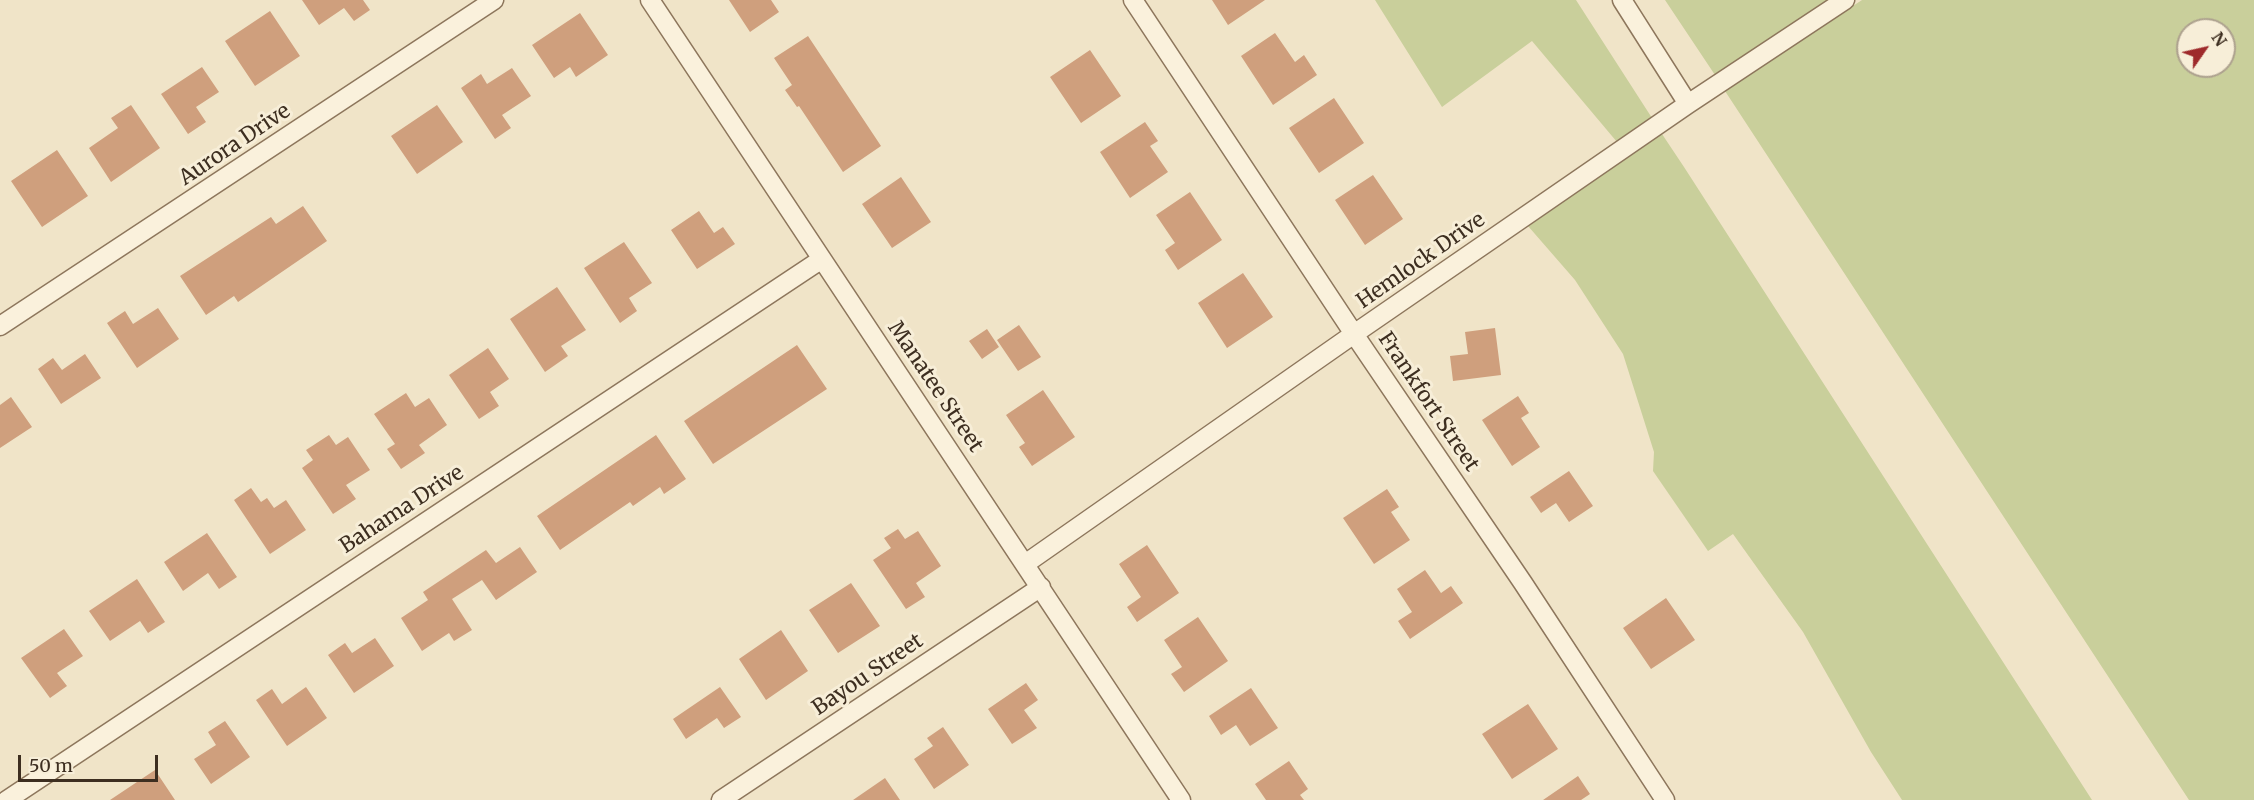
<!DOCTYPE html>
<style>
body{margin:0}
#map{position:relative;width:2254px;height:800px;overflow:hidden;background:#f0e4c8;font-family:Merriweather,serif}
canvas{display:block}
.north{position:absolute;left:2176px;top:18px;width:60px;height:60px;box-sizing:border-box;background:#f7eed8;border:2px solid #ada18e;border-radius:50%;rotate:56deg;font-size:16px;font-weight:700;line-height:24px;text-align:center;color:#3d2e20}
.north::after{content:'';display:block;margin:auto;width:21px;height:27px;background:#9e2a2b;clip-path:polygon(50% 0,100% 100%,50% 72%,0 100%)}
.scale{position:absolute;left:18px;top:755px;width:140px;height:27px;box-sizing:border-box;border:3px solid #3d2e20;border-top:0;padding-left:8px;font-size:18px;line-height:21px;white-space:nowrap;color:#3d2e20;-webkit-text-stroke:4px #f7eed8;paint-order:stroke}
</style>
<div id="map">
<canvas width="2254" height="800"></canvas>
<div class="north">N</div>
<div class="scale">50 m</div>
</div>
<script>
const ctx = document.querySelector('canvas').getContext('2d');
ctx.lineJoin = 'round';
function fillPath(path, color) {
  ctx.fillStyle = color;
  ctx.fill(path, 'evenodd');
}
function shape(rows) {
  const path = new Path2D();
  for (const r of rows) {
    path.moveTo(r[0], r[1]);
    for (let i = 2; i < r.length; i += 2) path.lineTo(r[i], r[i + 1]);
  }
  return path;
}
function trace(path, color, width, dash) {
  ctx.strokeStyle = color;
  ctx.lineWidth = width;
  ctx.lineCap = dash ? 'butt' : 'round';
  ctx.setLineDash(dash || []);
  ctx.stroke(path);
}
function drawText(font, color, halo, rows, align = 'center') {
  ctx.font = font + ' Merriweather,serif';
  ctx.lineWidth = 6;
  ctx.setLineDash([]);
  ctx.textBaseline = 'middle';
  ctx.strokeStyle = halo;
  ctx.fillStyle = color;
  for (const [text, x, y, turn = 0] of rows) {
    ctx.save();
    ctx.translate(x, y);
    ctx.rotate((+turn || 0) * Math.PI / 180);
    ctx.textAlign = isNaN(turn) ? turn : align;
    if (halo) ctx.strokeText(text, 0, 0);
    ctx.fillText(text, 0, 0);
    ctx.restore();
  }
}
fillPath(shape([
 [1375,0,1576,0,1652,118,1617,142,1532,41,1442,107],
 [1665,0,1828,0,1715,75],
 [1862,0,2254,0,2254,800,2189,800,1725,91],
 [2188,30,2224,30,2224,66,2188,66],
 [1662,134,1684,167,2092,800,1902,800,1871,752,1803,632,1733,534,1708,551,1653,471,1654,452,1623,354,1575,280,1528,226]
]), '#c9cf9b');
fillPath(shape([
 [302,0,363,0,370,10,354,21,344,8,319,25],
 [729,0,771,0,779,12,750,32],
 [1212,0,1265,0,1228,25],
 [270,11,300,56,255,86,225,41],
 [580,13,608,55,576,77,570,67,554,78,532,45],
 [1275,33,1295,62,1304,55,1317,75,1273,105,1241,56],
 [808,36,881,146,843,172,799,106,797,107,785,90,792,85,774,58],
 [1090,50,1121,96,1081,123,1050,77],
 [202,67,219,92,196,107,206,122,188,134,161,94],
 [512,68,531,96,502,115,511,128,495,139,461,88,481,74,487,84],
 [1334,98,1364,143,1319,173,1289,128],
 [131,105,160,148,111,182,89,148,118,128,111,118],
 [437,105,463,142,417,174,391,136],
 [1145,122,1158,141,1150,146,1168,172,1130,198,1100,152],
 [57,150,88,196,42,227,11,181],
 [1373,175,1403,219,1365,245,1335,200],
 [901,177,931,222,892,248,862,204],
 [1190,192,1222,240,1178,270,1165,250,1175,243,1156,215],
 [303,206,327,241,238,302,234,296,206,315,180,276,271,217,276,224],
 [699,211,714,233,723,227,735,244,697,269,671,230],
 [624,242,652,283,629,298,637,311,620,323,584,268],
 [1243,273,1273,317,1227,348,1198,303],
 [557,287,586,330,561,346,568,356,545,372,510,319],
 [158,308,179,339,137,368,107,323,125,311,133,324],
 [1019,325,1041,357,1018,371,997,340],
 [1495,328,1501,375,1453,381,1450,356,1468,354,1465,332],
 [987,329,999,347,982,359,969,341],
 [797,345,827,389,713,464,684,421],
 [488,348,509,379,490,392,499,406,479,419,449,375],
 [85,354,101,378,61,404,38,369,53,358,62,370],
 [1043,390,1075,437,1032,466,1019,447,1025,443,1006,415],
 [406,393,415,407,429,398,447,425,419,445,425,453,401,469,387,449,395,444,374,414],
 [1518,396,1529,413,1521,418,1540,447,1512,466,1482,420],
 [11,397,32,427,0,448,0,405],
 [329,435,336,445,348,437,370,470,346,485,356,499,333,514,302,468,313,460,306,450],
 [656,435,686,479,664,494,660,487,633,506,630,502,560,550,537,516],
 [1569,471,1593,506,1569,522,1556,503,1541,513,1530,497],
 [251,488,261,502,267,498,274,508,286,500,306,530,270,554,234,500],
 [1387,489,1399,507,1391,512,1410,540,1374,564,1343,518],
 [898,529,905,539,918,531,941,566,916,583,925,597,906,609,873,560,891,548,884,538],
 [207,533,237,577,219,589,208,573,183,591,164,562],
 [1147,545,1179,593,1137,622,1127,607,1141,597,1119,564],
 [520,547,537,572,496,600,482,580,452,599,472,630,454,641,449,633,422,651,401,618,428,600,423,592,486,550,496,563],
 [1425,570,1441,593,1451,586,1463,603,1410,639,1398,621,1412,612,1397,589],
 [137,579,165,622,148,633,140,621,110,641,89,611],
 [851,583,880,626,838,653,809,610],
 [1666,598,1695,640,1651,669,1623,628],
 [1198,617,1228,661,1184,692,1171,674,1182,667,1164,640],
 [64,629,83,656,57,673,67,686,50,698,21,658],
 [781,630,808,671,766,700,739,659],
 [375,638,394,666,354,693,328,655,345,643,352,653],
 [1026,683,1038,700,1024,710,1037,728,1012,744,988,709],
 [306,687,327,718,287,746,256,700,272,689,282,704],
 [720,687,741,717,724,728,717,718,686,739,673,719],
 [1251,688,1278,728,1250,746,1236,725,1221,735,1209,716],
 [1528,704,1558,749,1512,779,1482,734],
 [225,721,250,757,211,784,194,759,216,745,208,732],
 [943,727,969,765,934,789,914,759,933,746,927,738],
 [1289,761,1308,789,1300,795,1304,800,1266,800,1255,784],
 [155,770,175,800,110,800],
 [1578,776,1590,794,1581,800,1543,800],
 [885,778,900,800,853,800]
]), '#cf9f7d');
const street = shape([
 [650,0,1181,800],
 [1133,0,1354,334,1523,583,1665,800],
 [1622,0,1688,104],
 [0,326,494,0],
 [1025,564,1354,334,1688,104,1845,0],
 [7,800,822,259],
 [721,800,1041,587]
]);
trace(street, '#8d765c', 21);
trace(street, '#faf1dc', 18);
drawText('21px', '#3d2e20', '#f7eed8', [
 ["Aurora Drive",235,145,-34],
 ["Hemlock Drive",1421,261,-35],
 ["Manatee Street",935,387,56],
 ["Frankfort Street",1428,402,56],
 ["Bahama Drive",402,510,-33],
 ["Bayou Street",868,675,-34]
]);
</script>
